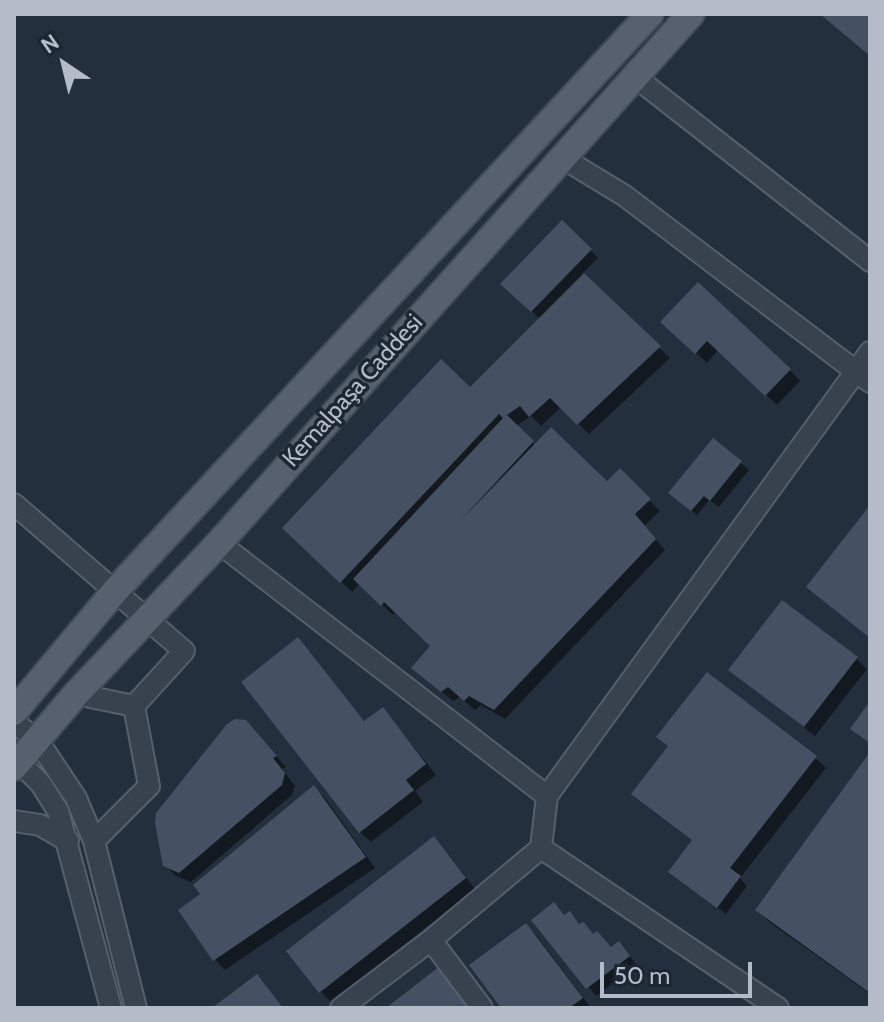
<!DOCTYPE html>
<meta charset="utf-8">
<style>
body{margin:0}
#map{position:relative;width:884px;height:1022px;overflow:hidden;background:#242f3e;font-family:Cabin,sans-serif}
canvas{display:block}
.frame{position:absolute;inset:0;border:16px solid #b4bcc9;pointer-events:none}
.north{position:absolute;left:24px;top:24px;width:80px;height:80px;-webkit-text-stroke:6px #1d2633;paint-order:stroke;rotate:325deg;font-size:22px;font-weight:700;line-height:32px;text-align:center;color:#b4bcc9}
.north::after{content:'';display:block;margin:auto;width:28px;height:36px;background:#b4bcc9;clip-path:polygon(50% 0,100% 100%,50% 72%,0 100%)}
.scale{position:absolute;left:600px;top:962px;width:152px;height:36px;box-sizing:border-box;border:4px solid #b4bcc9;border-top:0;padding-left:10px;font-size:24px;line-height:28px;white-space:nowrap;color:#b4bcc9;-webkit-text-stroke:6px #1d2633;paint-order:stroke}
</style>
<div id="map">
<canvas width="884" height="1022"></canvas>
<div class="frame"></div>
<div class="north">N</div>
<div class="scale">50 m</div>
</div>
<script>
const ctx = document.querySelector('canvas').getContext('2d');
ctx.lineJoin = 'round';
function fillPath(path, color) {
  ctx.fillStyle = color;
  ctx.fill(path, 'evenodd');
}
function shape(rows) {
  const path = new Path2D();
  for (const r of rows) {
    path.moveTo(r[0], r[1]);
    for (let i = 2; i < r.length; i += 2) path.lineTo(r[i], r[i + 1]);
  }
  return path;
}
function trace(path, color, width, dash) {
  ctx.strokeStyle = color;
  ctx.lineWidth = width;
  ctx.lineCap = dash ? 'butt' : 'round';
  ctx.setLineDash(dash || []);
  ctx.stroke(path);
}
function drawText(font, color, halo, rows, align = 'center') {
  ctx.font = font + ' Cabin,sans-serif';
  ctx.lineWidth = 7;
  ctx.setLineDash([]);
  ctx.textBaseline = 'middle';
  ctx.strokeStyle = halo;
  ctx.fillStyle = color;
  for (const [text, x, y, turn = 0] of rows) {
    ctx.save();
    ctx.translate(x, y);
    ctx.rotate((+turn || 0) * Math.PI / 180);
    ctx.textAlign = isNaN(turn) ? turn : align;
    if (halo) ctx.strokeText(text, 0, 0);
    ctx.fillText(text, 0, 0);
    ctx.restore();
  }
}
fillPath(shape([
 [562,223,598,258,582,274,670,358,589,434,561,407,541,426,531,416,516,426,536,446,608,484,620,471,660,511,644,526,665,550,505,719,481,705,475,710,460,697,453,701,425,678,433,646,396,611,393,615,360,583,352,592,285,528,470,389,540,319,503,284],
 [663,322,790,370,800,381,777,405,718,350,707,363],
 [713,440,749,470,719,507,709,500,697,515,676,497],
 [298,640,365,723,383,709,436,775,415,791,423,802,371,842,360,832],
 [856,658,867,669,815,736,731,670],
 [257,734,286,767,282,769,295,786,292,795,191,882,176,876,165,865],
 [659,737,815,758,826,768,740,878,747,886,726,914,679,879,694,841,634,794,669,747],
 [870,758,870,994,768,921,758,910],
 [314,788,325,798,375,868,225,970,215,960,203,894],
 [444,849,475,889,331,1002,320,991],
 [570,914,581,926,611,949,619,943,637,965,596,996,534,920,565,917],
 [526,925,537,936,591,1008,503,1008]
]), '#0007');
fillPath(shape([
 [820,14,870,14,870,56],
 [562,220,592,249,531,312,500,284],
 [584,273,661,346,577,425,550,398,529,417,520,406,507,415,534,441,460,521,551,427,607,481,620,468,651,499,635,514,656,539,494,710,469,696,464,701,448,687,441,692,411,668,430,646,384,602,381,606,353,579,503,418,499,414,340,583,282,528,441,359,470,387],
 [698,282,791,369,765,396,707,341,695,354,660,322],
 [713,438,742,461,710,501,704,496,691,511,668,493],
 [870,505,870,638,806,587],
 [782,600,858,657,804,727,728,670],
 [298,637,364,721,383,707,426,764,406,780,414,790,359,833,241,682],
 [707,672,817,756,730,868,741,876,717,908,668,872,692,840,631,794,668,746,656,737],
 [870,701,870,743,850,729],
 [235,719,246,720,277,756,273,758,285,773,282,785,179,873,163,866,155,823,156,813,227,724],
 [870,752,870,993,755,910],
 [314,785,366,857,213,961,178,910,200,894,193,885],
 [434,836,466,878,319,993,286,951],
 [554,902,564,915,570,911,579,924,584,922,593,934,597,931,611,947,619,941,630,956,586,989,531,920],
 [526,923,583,998,569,1008,501,1008,469,965],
 [440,966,472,1008,386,1008],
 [257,974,283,1008,212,1008]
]), '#455162');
const minor = shape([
 [634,76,870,261],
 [561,157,625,196,870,382],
 [14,504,184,651,134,706],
 [219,543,547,796],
 [76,694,134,706],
 [14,722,38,741,76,798,94,841,136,1008],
 [19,762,41,784,58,811,111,1008],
 [14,821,40,825,68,841],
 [94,841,149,786,134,706],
 [431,940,482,1008],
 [341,1008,431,940,541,848],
 [778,1008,541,848,547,796,870,352]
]);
const major = shape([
 [14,712,115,591,650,14],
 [14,767,76,694,219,543,691,14]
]);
trace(minor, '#565f6c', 24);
trace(major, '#414a57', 30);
trace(minor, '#38414e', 20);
trace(major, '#56606e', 26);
drawText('24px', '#b4bcc9', '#1d2633', [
 ["Kemalpaşa Caddesi",353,391,-48]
]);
</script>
